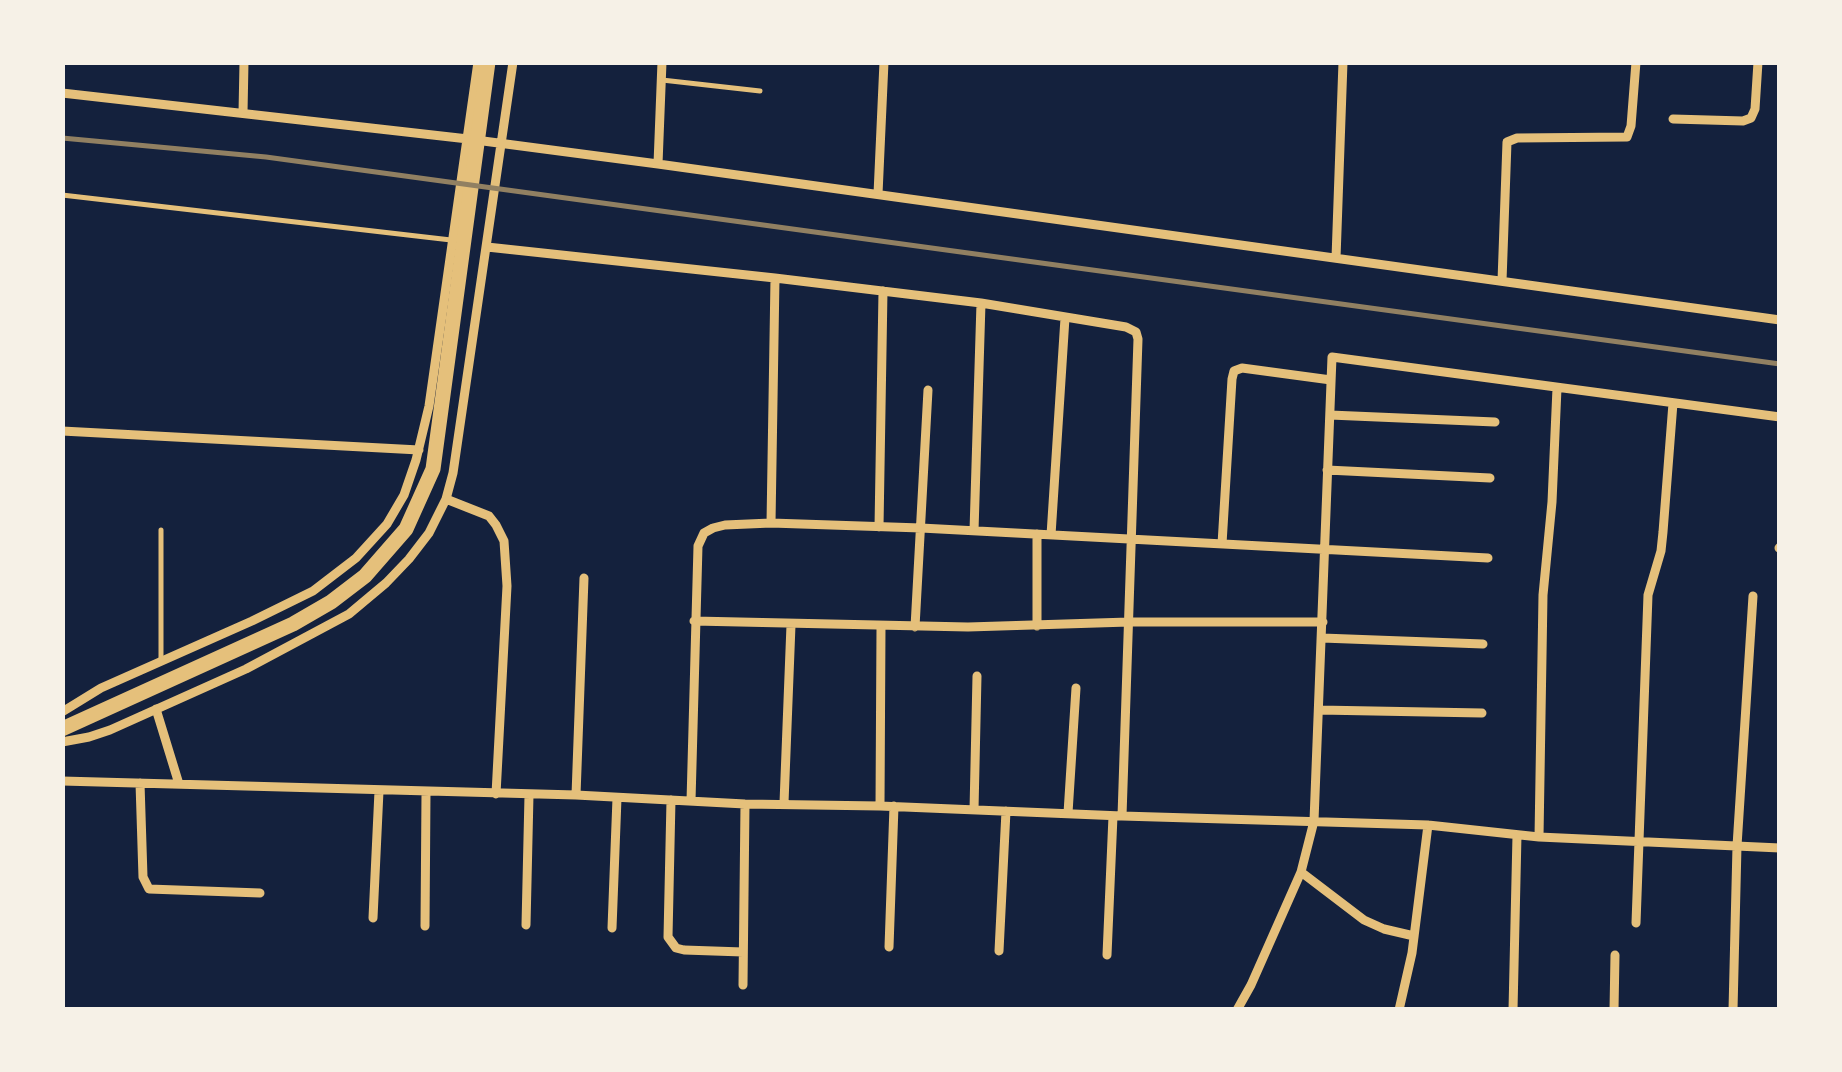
<!DOCTYPE html>
<style>
body{margin:0}
#map{position:relative;width:1842px;height:1072px;overflow:hidden;background:#14213d;font-family:Karla,sans-serif}
canvas{display:block}
.frame{position:absolute;inset:0;border:65px solid #f6f1e7;pointer-events:none}
</style>
<div id="map">
<canvas width="1842" height="1072"></canvas>
<div class="frame"></div>
</div>
<script>
const ctx = document.querySelector('canvas').getContext('2d');
ctx.lineJoin = 'round';
function shape(rows) {
  const path = new Path2D();
  for (const r of rows) {
    path.moveTo(r[0], r[1]);
    for (let i = 2; i < r.length; i += 2) path.lineTo(r[i], r[i + 1]);
  }
  return path;
}
function trace(path, color, width, dash) {
  ctx.strokeStyle = color;
  ctx.lineWidth = width;
  ctx.lineCap = dash ? 'butt' : 'round';
  ctx.setLineDash(dash || []);
  ctx.stroke(path);
}
trace(shape([
 [662,80,760,91],
 [62,195,451,240],
 [161,530,161,661]
]), '#e5c07b', 5);
trace(shape([
 [62,93,468,139,658,164,1780,320],
 [243,113,244,62],
 [1673,119,1743,121,1751,118,1755,109,1758,62],
 [658,164,662,62],
 [878,194,884,62],
 [487,247,775,278,981,303,1126,327,1136,332,1138,339,1122,816],
 [1336,258,1343,62],
 [1502,281,1507,142,1517,138,1627,137,1631,126,1636,62],
 [1330,415,1495,422],
 [62,431,419,450],
 [1327,470,1490,478],
 [446,499,489,516,496,525,504,541,507,586,496,794],
 [771,523,775,278],
 [879,527,883,291],
 [974,531,981,303],
 [1037,534,1037,626],
 [1051,535,1065,318],
 [1222,544,1232,379,1234,371,1242,368,1331,380],
 [1779,548,1780,547],
 [694,621,968,627,1129,622,1323,622],
 [915,627,928,390],
 [1322,638,1483,644],
 [156,709,179,784],
 [1319,710,1482,713],
 [62,712,101,688,252,621,313,591,356,558,387,524,404,495,416,460,429,406,478,62],
 [62,742,89,737,110,730,246,669,349,614,386,583,409,559,429,533,446,499,453,473,513,62],
 [62,781,576,795,745,804,880,806,1122,816,1428,825,1539,837,1780,848],
 [140,783,143,877,149,889,260,893],
 [576,795,584,578],
 [671,800,668,937,676,948,684,950,743,952],
 [691,801,698,546,704,533,713,528,725,525,771,523,921,528,1488,558],
 [784,803,791,625],
 [880,806,881,627],
 [974,810,977,676],
 [1068,813,1076,688],
 [1539,837,1543,595,1552,502,1557,388],
 [1301,872,1364,920,1384,929,1414,936],
 [373,918,379,791],
 [1636,923,1648,595,1661,551,1663,532,1673,403],
 [526,925,529,795],
 [425,926,426,793],
 [612,928,617,798],
 [889,947,894,806],
 [999,951,1006,811],
 [1107,955,1113,816],
 [743,985,745,804],
 [1237,1010,1251,985,1301,872,1314,821,1332,357,1780,417],
 [1399,1010,1412,953,1428,825],
 [1513,1010,1517,835],
 [1614,1010,1615,955],
 [1733,1010,1737,846,1753,596]
]), '#e5c07b', 9);
trace(shape([
 [62,729,293,624,331,602,365,576,406,529,433,469,488,62]
]), '#e5c07b', 15);
trace(shape([
 [62,138,266,157,1780,364]
]), '#918062', 5);
</script>
